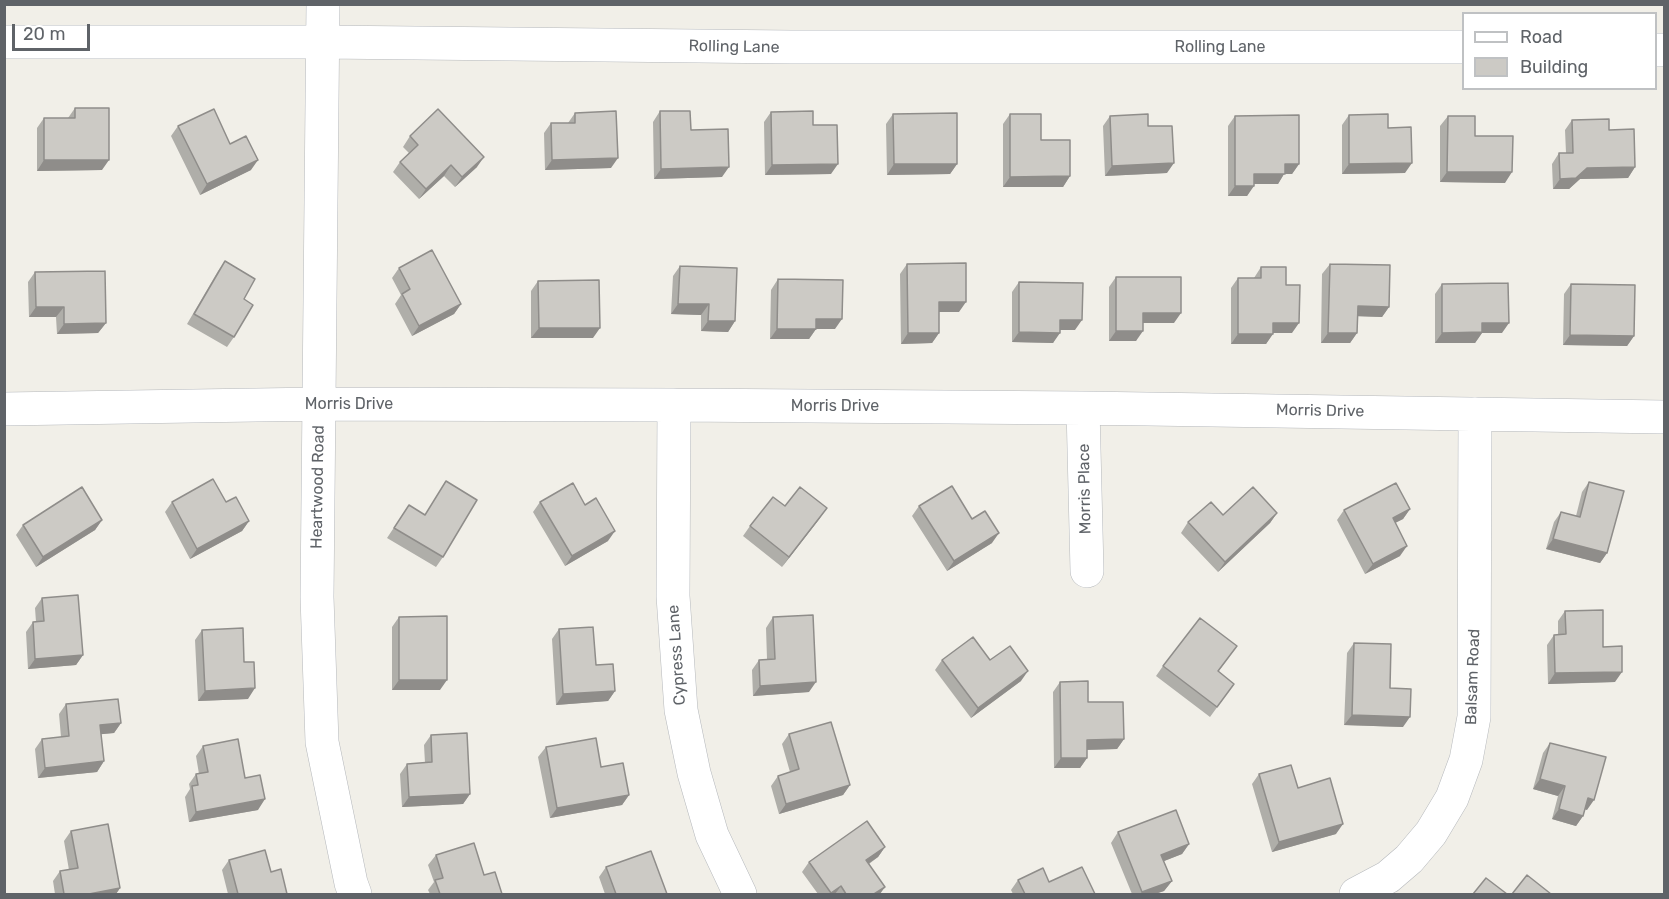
<!DOCTYPE html>
<style>
body{margin:0}
#map{position:relative;width:1669px;height:899px;overflow:hidden;background:#f1efe8;font-family:Rubik,sans-serif}
canvas{display:block}
.frame{position:absolute;inset:0;border:6px solid #5f6368;pointer-events:none}
.legend{position:absolute;left:1462px;top:12px;width:195px;height:78px;box-sizing:border-box;background:#fff;border:2px solid #bfc1c3;margin:0;padding:8px 10px;list-style:none;font-size:18px;color:#5f6368}
.legend li{display:flex;align-items:center;gap:12px;height:30px}
.legend b{width:30px;border:2px solid #bfc1c3}
.scale{position:absolute;left:12px;top:24px;width:78px;height:27px;box-sizing:border-box;border:3px solid #5f6368;border-top:0;padding-left:8px;font-size:18px;line-height:21px;white-space:nowrap;color:#5f6368;-webkit-text-stroke:4px #fff;paint-order:stroke}
</style>
<div id="map">
<canvas width="1669" height="899"></canvas>
<div class="frame"></div>
<ul class="legend">
<li><b style="height:8px;background:#fff"></b>Road</li>
<li><b style="height:16px;background:#cccac5"></b>Building</li>
</ul>
<div class="scale">20 m</div>
</div>
<script>
const ctx = document.querySelector('canvas').getContext('2d');
ctx.lineJoin = 'round';
function shape(rows) {
  const path = new Path2D();
  for (const r of rows) {
    path.moveTo(r[0], r[1]);
    for (let i = 2; i < r.length; i += 2) path.lineTo(r[i], r[i + 1]);
  }
  return path;
}
function trace(path, color, width, dash) {
  ctx.strokeStyle = color;
  ctx.lineWidth = width;
  ctx.lineCap = dash ? 'butt' : 'round';
  ctx.setLineDash(dash || []);
  ctx.stroke(path);
}
function fillPath(path, color) {
  ctx.fillStyle = color;
  ctx.fill(path, 'evenodd');
}
function drawText(font, color, halo, rows, align = 'center') {
  ctx.font = font + ' Rubik,sans-serif';
  ctx.lineWidth = 4.5;
  ctx.setLineDash([]);
  ctx.textBaseline = 'middle';
  ctx.strokeStyle = halo;
  ctx.fillStyle = color;
  for (const [text, x, y, turn = 0] of rows) {
    ctx.save();
    ctx.translate(x, y);
    ctx.rotate((+turn || 0) * Math.PI / 180);
    ctx.textAlign = isNaN(turn) ? turn : align;
    if (halo) ctx.strokeText(text, 0, 0);
    ctx.fillText(text, 0, 0);
    ctx.restore();
  }
}
const minor = shape([
 [323,4,317,597,322,742,351,883,355,894],
 [4,42,323,42,791,47,1464,47],
 [1656,50,1664,50],
 [674,405,673,596,681,710,694,773,712,835,740,894],
 [1083,408,1087,571],
 [4,409,319,404,674,405,1083,408,1664,417],
 [1356,894,1388,877,1409,859,1431,833,1452,798,1466,760,1474,717,1475,414]
]);
trace(minor, '#b5b8bc', 34);
trace(minor, '#fff', 33);
fillPath(shape([
 [75,108,102,170,37,171,37,128,44,118,68,118],
 [660,111,691,130,722,177,654,179,653,122],
 [771,112,813,125,831,174,765,175,764,122],
 [575,113,611,168,545,170,544,133,551,123,568,123],
 [893,114,957,164,950,174,887,175,886,124],
 [1010,114,1041,140,1070,176,1063,187,1003,187,1003,124],
 [1349,115,1388,128,1405,173,1342,174,1342,125],
 [1110,116,1148,126,1167,173,1105,176,1103,126],
 [1235,116,1299,164,1292,174,1284,174,1278,184,1254,184,1247,196,1228,196,1228,126],
 [1448,116,1475,136,1505,183,1440,182,1440,126],
 [1572,120,1609,130,1635,167,1628,178,1580,179,1569,189,1553,189,1552,164,1559,153,1566,153,1565,130],
 [178,126,230,144,251,170,200,195,171,136],
 [410,136,477,167,455,187,444,176,419,199,393,172,400,162,409,153,403,147],
 [225,261,244,299,234,337,227,347,187,324,218,271],
 [907,264,959,312,939,312,939,333,932,343,901,344,900,274],
 [1330,264,1389,307,1382,317,1358,316,1357,333,1350,343,1321,343,1322,274],
 [680,266,735,321,728,332,701,331,701,315,671,314,673,276],
 [1261,267,1286,285,1292,333,1273,333,1266,344,1231,344,1231,288,1238,278,1254,278],
 [399,268,461,304,454,314,412,336,395,304,401,295,392,278],
 [35,272,106,323,98,333,57,334,56,317,29,317,28,282],
 [1116,277,1174,323,1143,323,1136,341,1109,341,1109,287],
 [778,279,835,329,816,329,809,339,770,339,771,290],
 [538,281,593,338,531,338,531,291],
 [1019,282,1075,330,1060,330,1053,343,1012,342,1012,292],
 [1442,284,1502,333,1482,333,1475,343,1435,343,1435,294],
 [1571,284,1634,336,1627,346,1563,345,1564,294],
 [446,481,443,557,436,567,387,538,409,505,425,515],
 [1589,482,1607,553,1600,563,1546,549,1554,522,1561,512,1576,516,1582,492],
 [172,502,226,502,249,521,242,531,190,559,165,512],
 [540,502,585,505,608,541,565,566,533,512],
 [785,506,820,518,782,567,743,536,750,526],
 [919,506,972,519,992,543,947,571,912,516],
 [1410,509,1403,519,1395,523,1400,556,1365,574,1337,520,1344,510],
 [1277,513,1270,523,1218,572,1181,533,1188,522,1223,515],
 [102,520,95,530,36,567,16,535,23,525],
 [42,598,83,655,76,665,28,669,26,632,33,622,36,622,35,608],
 [1565,611,1603,647,1615,682,1548,684,1547,645,1554,635,1558,635,1558,621],
 [399,617,440,690,392,690,392,627],
 [773,617,809,692,753,696,752,670,759,660,767,659,766,628],
 [559,629,596,665,615,691,608,701,556,705,552,639],
 [202,630,244,662,248,699,198,701,195,640],
 [1354,643,1390,688,1403,727,1344,725,1347,653],
 [1230,656,1218,672,1234,684,1210,717,1156,676,1163,666],
 [942,660,990,660,1021,681,971,718,935,670],
 [1060,682,1088,702,1124,739,1117,749,1087,750,1087,758,1080,768,1054,768,1053,692],
 [66,704,121,723,114,733,101,734,104,761,97,772,38,778,35,749,42,739,61,737,59,714],
 [789,734,850,785,843,795,779,814,771,786,778,776,790,772,782,744],
 [431,735,470,794,463,804,402,807,400,774,407,764,425,763,424,745],
 [1550,743,1587,810,1585,809,1583,816,1576,826,1552,819,1558,796,1533,789,1543,753],
 [203,746,245,778,258,810,189,822,185,797,190,789,189,784,196,774,199,774,196,756],
 [546,747,601,767,629,795,622,805,550,818,538,757],
 [1259,774,1298,788,1336,834,1272,852,1252,784],
 [71,831,120,888,116,894,55,894,53,881,60,871,69,870,64,841],
 [1118,832,1189,844,1182,854,1164,861,1172,881,1164,891,1155,894,1132,894,1111,843],
 [885,847,878,857,869,864,880,894,818,894,802,872,809,862],
 [436,855,484,875,502,894,430,894,428,890,434,882,428,865],
 [229,860,271,872,287,894,228,894,222,870],
 [606,867,667,894,605,894,599,877],
 [1018,880,1049,882,1095,894,1013,894,1011,890]
]), '#afaea9');
fillPath(shape([
 [484,157,477,167,455,187,462,177],
 [618,158,611,168,545,170,552,160],
 [44,160,109,160,102,170,37,171],
 [258,160,251,170,200,195,207,184],
 [1174,163,1167,173,1105,176,1112,166],
 [1412,163,1405,173,1342,174,1349,164],
 [838,164,831,174,765,175,772,165],
 [894,164,957,164,950,174,887,175],
 [1285,164,1299,164,1292,174,1284,174,1278,184,1246,184,1254,174],
 [451,165,444,176,419,199,426,189],
 [729,167,722,177,654,179,661,169],
 [1635,167,1628,178,1580,179,1569,189,1553,189,1560,179,1587,168],
 [1447,172,1512,172,1505,183,1440,182],
 [1070,176,1063,187,1003,187,1010,177],
 [1235,186,1254,186,1247,196,1228,196],
 [939,302,966,302,959,312,932,312],
 [461,304,454,314,412,336,419,326],
 [678,304,709,304,701,315,671,314],
 [1358,306,1389,307,1382,317,1351,316],
 [36,307,64,307,56,317,29,317],
 [1143,313,1181,313,1174,323,1136,323],
 [816,319,842,319,835,329,809,329],
 [1060,320,1082,320,1075,330,1053,330],
 [708,321,735,321,728,332,701,331],
 [106,323,98,333,57,334,64,324],
 [1273,323,1299,323,1292,333,1266,333],
 [1482,323,1509,323,1502,333,1482,333,1475,343,1435,343,1442,333],
 [539,328,600,328,593,338,531,338],
 [777,329,816,329,809,339,770,339],
 [1116,331,1143,331,1136,341,1109,341],
 [1019,332,1060,333,1053,343,1012,342],
 [908,333,939,333,932,343,901,344],
 [1328,333,1357,333,1350,343,1321,343],
 [1238,334,1273,334,1266,344,1231,344],
 [1570,335,1634,336,1627,346,1563,345],
 [827,508,820,518,782,567,789,557],
 [1410,509,1403,519,1385,528,1393,518],
 [1277,513,1270,523,1218,572,1225,562],
 [102,520,95,530,36,567,43,557],
 [249,521,242,531,190,559,197,549],
 [615,531,608,541,565,566,572,556],
 [999,533,992,543,947,571,954,561],
 [1553,539,1607,553,1600,563,1546,549],
 [1407,546,1400,556,1365,574,1373,564],
 [83,655,76,665,28,669,35,659],
 [1028,671,1021,681,971,718,978,708],
 [1622,672,1615,682,1548,684,1555,673],
 [399,680,447,680,440,690,392,690],
 [816,682,809,692,753,696,760,686],
 [255,688,248,699,198,701,205,691],
 [615,691,608,701,556,705,563,694],
 [1352,715,1410,717,1403,727,1344,725],
 [121,723,114,733,93,735,100,725],
 [1124,739,1117,749,1080,750,1087,740],
 [1061,758,1087,758,1080,768,1054,768],
 [104,761,97,772,38,778,45,768],
 [1540,779,1565,786,1558,796,1533,789],
 [850,785,843,795,779,814,786,804],
 [470,794,463,804,402,807,409,797],
 [629,795,622,805,550,818,557,808],
 [1588,798,1594,800,1587,810,1581,808],
 [265,799,258,810,189,822,196,812],
 [1559,809,1583,816,1576,826,1552,819],
 [1343,824,1336,834,1272,852,1279,842],
 [1189,844,1182,854,1154,865,1161,855],
 [885,847,878,857,859,870,866,860],
 [1172,881,1164,891,1155,894,1140,894,1142,892],
 [841,886,835,894,830,894,831,893],
 [885,887,880,894,874,894],
 [120,888,116,894,89,894]
]), '#8f8d8a');
const building = shape([
 [75,108,109,108,109,160,44,160,44,118,75,118,75,108],
 [214,109,230,144,246,136,258,160,207,184,178,126,214,109],
 [438,109,484,157,462,177,451,165,426,189,400,162,418,145,410,136,438,109],
 [616,111,618,158,552,160,551,123,575,123,575,113,616,111],
 [660,111,690,111,691,130,728,129,729,167,661,169,660,111],
 [813,111,813,125,837,125,838,164,772,165,771,112,813,111],
 [957,113,957,164,894,164,893,114,957,113],
 [1010,114,1041,114,1041,140,1070,140,1070,176,1010,177,1010,114],
 [1148,114,1148,126,1172,126,1174,163,1112,166,1110,116,1148,114],
 [1388,114,1388,128,1411,127,1412,163,1349,164,1349,115,1388,114],
 [1299,115,1299,164,1285,164,1285,174,1254,174,1254,186,1235,186,1235,116,1299,115],
 [1448,116,1475,116,1475,136,1513,136,1512,172,1447,172,1448,116],
 [1609,119,1609,130,1634,129,1635,167,1587,168,1576,178,1560,179,1559,153,1573,153,1572,120,1609,119],
 [432,250,461,304,419,326,402,294,410,289,399,268,432,250],
 [225,261,255,279,244,299,253,305,234,337,194,314,225,261],
 [966,263,966,302,939,302,939,333,908,333,907,264,966,263],
 [1330,264,1390,265,1389,307,1358,306,1357,333,1328,333,1330,264],
 [680,266,737,268,735,321,708,321,709,304,678,304,680,266],
 [1261,267,1286,267,1286,285,1300,285,1299,323,1273,323,1273,334,1238,334,1238,278,1261,278,1261,267],
 [105,271,106,323,64,324,64,307,36,307,35,272,105,271],
 [1116,277,1181,277,1181,313,1143,313,1143,331,1116,331,1116,277],
 [778,279,843,280,842,319,816,319,816,329,777,329,778,279],
 [599,280,600,328,539,328,538,281,599,280],
 [1019,282,1083,283,1082,320,1060,320,1060,333,1019,332,1019,282],
 [1508,283,1509,323,1482,323,1482,332,1442,333,1442,284,1508,283],
 [1571,284,1635,285,1634,336,1570,335,1571,284],
 [213,479,226,502,236,497,249,521,197,549,172,502,213,479],
 [446,481,477,500,443,557,394,528,409,505,425,515,446,481],
 [1589,482,1624,491,1607,553,1553,539,1561,512,1580,517,1589,482],
 [573,483,585,505,596,498,615,531,572,556,540,502,573,483],
 [1396,483,1410,509,1393,518,1407,546,1373,564,1344,510,1396,483],
 [952,486,972,519,985,511,999,533,954,561,919,506,952,486],
 [82,487,102,520,43,557,23,525,82,487],
 [800,487,827,508,789,557,750,526,773,497,785,506,800,487],
 [1253,487,1277,513,1225,562,1188,522,1211,502,1223,515,1253,487],
 [78,595,83,655,35,659,33,622,44,621,42,598,78,595],
 [1603,610,1603,647,1622,646,1622,672,1555,673,1554,635,1566,634,1565,611,1603,610],
 [813,615,816,682,760,686,759,660,775,659,773,617,813,615],
 [447,616,447,680,399,680,399,617,447,616],
 [1200,618,1237,646,1218,671,1234,684,1217,707,1163,666,1200,618],
 [593,627,596,665,613,664,615,691,563,694,559,629,593,627],
 [243,628,244,662,254,662,255,688,205,691,202,630,243,628],
 [973,637,990,660,1010,646,1028,671,978,708,942,660,973,637],
 [1354,643,1391,644,1390,688,1411,689,1410,717,1352,715,1354,643],
 [1088,681,1088,702,1123,702,1124,739,1087,740,1087,758,1061,758,1060,682,1088,681],
 [118,699,121,723,100,725,104,761,45,768,42,739,69,736,66,704,118,699],
 [831,722,850,785,786,804,778,776,799,769,789,734,831,722],
 [467,733,470,794,409,797,407,764,432,762,431,735,467,733],
 [596,738,601,767,623,763,629,795,557,808,546,747,596,738],
 [238,739,245,778,260,775,265,799,196,812,192,786,198,785,196,774,208,772,203,746,238,739],
 [1550,743,1606,757,1594,800,1588,798,1583,816,1559,809,1565,786,1540,779,1550,743],
 [1291,765,1298,788,1330,778,1343,824,1279,842,1259,774,1291,765],
 [1176,810,1189,844,1161,855,1172,881,1142,892,1118,832,1176,810],
 [867,821,885,847,866,860,885,887,874,894,846,894,841,886,831,893,809,862,867,821],
 [108,824,120,888,89,894,64,894,60,871,78,868,71,831,108,824],
 [474,843,484,875,495,872,502,894,440,894,435,880,443,878,436,855,474,843],
 [265,850,271,872,281,869,287,894,238,894,229,860,265,850],
 [651,851,667,894,616,894,606,867,651,851],
 [1082,867,1095,894,1025,894,1018,880,1043,868,1049,882,1082,867],
 [1527,875,1551,894,1512,894,1527,875],
 [1486,878,1507,894,1473,894,1486,878]
]);
fillPath(building, '#cccac5');
trace(building, '#8f8d8a', 1.5);
drawText('16px', '#5f6368', '#fff', [
 ["Rolling Lane",734,47,1],
 ["Rolling Lane",1220,47],
 ["Morris Drive",349,404],
 ["Morris Drive",835,406],
 ["Morris Drive",1320,411,1],
 ["Heartwood Road",318,487,-89],
 ["Morris Place",1085,489,-91],
 ["Cypress Lane",677,655,-94],
 ["Balsam Road",1473,677,-88]
]);
</script>
